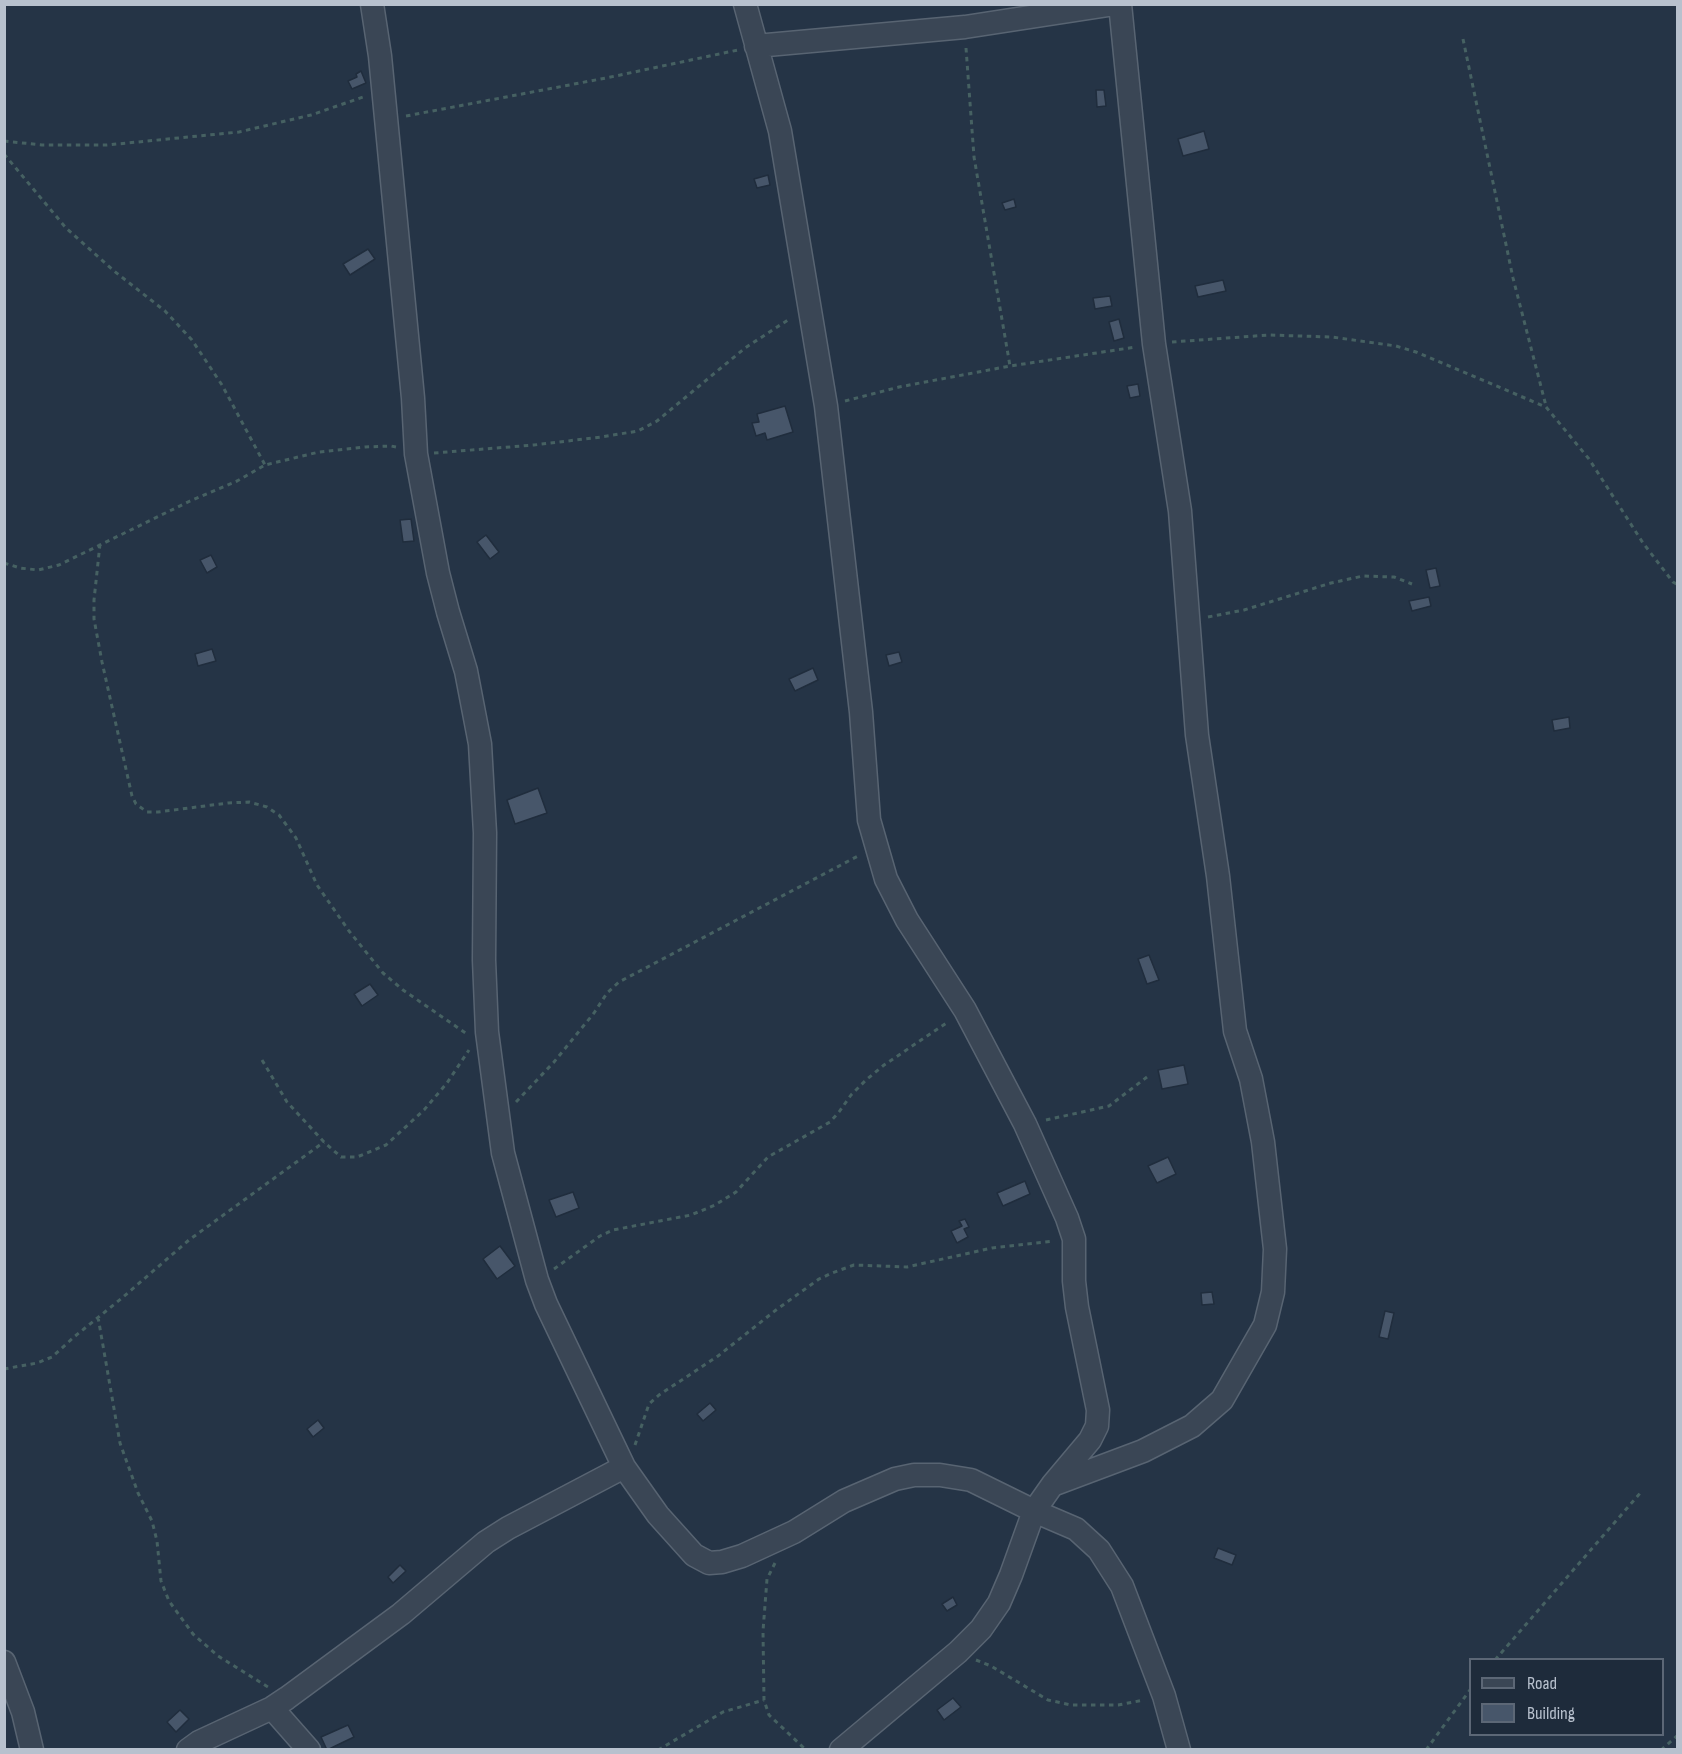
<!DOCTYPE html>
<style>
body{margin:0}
#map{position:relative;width:1682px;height:1754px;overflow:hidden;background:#253446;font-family:"Sofia Sans Condensed",sans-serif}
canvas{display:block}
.frame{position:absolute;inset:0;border:6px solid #b8c1ce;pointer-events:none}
.legend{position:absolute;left:1469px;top:1658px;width:195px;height:78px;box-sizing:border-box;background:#1e2b3b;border:2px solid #5c6776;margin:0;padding:8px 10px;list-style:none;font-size:18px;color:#b8c1ce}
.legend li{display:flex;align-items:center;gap:12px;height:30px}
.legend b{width:30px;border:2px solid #5c6776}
</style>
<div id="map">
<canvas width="1682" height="1754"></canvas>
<div class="frame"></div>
<ul class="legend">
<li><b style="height:8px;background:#3a4655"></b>Road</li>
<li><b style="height:16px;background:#47566a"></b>Building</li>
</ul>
</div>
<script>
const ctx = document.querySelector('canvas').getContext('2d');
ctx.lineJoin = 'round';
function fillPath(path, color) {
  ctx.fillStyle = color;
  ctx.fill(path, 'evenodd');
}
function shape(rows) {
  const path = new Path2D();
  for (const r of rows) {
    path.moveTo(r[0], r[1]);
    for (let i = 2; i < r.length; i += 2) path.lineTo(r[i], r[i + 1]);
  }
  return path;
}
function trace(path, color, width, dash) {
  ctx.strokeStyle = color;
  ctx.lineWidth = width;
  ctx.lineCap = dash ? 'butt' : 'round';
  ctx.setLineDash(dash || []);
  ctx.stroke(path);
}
const building = shape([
 [361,71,366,83,352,89,348,81,357,77,356,74,361,71],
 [1096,90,1104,90,1106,106,1097,107,1096,90],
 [1204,131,1209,149,1183,156,1178,139,1204,131],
 [768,175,770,185,757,188,754,179,768,175],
 [1014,199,1016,207,1005,210,1002,203,1014,199],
 [368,249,375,259,350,275,343,264,368,249],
 [1223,280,1226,291,1198,297,1195,286,1223,280],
 [1110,296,1112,306,1095,309,1093,298,1110,296],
 [1119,319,1124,338,1114,341,1109,322,1119,319],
 [1138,384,1140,396,1130,398,1127,386,1138,384],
 [785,406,793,432,767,440,765,433,756,436,752,423,759,422,757,414,785,406],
 [411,519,414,541,403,542,400,520,411,519],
 [486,535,499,552,490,559,477,542,486,535],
 [211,555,217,567,207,573,200,560,211,555],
 [1436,568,1440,586,1430,588,1426,570,1436,568],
 [1429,597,1431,606,1412,611,1409,601,1429,597],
 [212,649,216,661,198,666,195,654,212,649],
 [899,652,902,662,889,666,886,655,899,652],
 [813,668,818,680,795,691,789,679,813,668],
 [1569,717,1570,728,1554,731,1552,720,1569,717],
 [538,788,547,813,515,824,507,800,538,788],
 [1149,955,1159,980,1147,984,1138,959,1149,955],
 [370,984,378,995,362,1006,354,994,370,984],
 [1184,1065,1188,1084,1162,1089,1158,1070,1184,1065],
 [1168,1157,1176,1174,1157,1183,1148,1166,1168,1157],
 [1025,1181,1030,1194,1003,1206,997,1193,1025,1181],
 [573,1192,579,1208,556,1217,549,1200,573,1192],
 [965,1219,969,1227,964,1229,968,1237,957,1243,951,1231,962,1226,959,1221,965,1219],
 [500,1246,515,1266,497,1279,483,1259,500,1246],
 [1212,1292,1214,1304,1202,1305,1201,1293,1212,1292],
 [1385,1311,1394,1313,1388,1339,1379,1337,1385,1311],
 [710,1403,716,1410,703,1421,697,1414,710,1403],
 [318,1420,324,1428,313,1437,307,1429,318,1420],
 [1218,1548,1236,1555,1232,1565,1214,1558,1218,1548],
 [400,1565,406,1571,393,1583,388,1577,400,1565],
 [953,1597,957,1605,947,1611,942,1604,953,1597],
 [953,1698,961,1707,944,1720,937,1710,953,1698],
 [180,1710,189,1719,176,1732,167,1722,180,1710],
 [348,1725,354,1737,327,1750,321,1737,348,1725]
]);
fillPath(building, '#47566a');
trace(building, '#202d3d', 1.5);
const minor = shape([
 [372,4,380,56,413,398,416,454,438,573,448,612,466,671,480,744,485,833,484,960,487,1032,503,1153,537,1280,546,1304,624,1467,658,1515,694,1555,709,1563,722,1562,742,1556,794,1532,844,1501,895,1479,914,1475,940,1475,971,1480,1034,1511,1076,1529,1099,1550,1122,1586,1164,1696,1179,1750],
 [745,4,780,131,826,406,861,712,869,820,886,879,907,920,965,1010,1025,1124,1067,1218,1074,1239,1074,1281,1077,1307,1098,1410,1097,1426,1090,1440,1053,1484,1034,1511,1011,1575,999,1603,981,1629,958,1652,841,1750],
 [756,46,965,27,1115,4],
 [1055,1484,1143,1451,1192,1426,1222,1400,1265,1325,1273,1292,1275,1249,1263,1142,1251,1079,1235,1031,1218,876,1197,735,1180,511,1154,344,1120,4],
 [4,1662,23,1712,32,1750],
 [272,1708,309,1750],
 [188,1750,199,1742,272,1708,287,1698,401,1614,486,1542,508,1528,624,1467]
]);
trace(minor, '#586472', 25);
trace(shape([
 [1463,39,1513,278,1546,406],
 [966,48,974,157,1010,366],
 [406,116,606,78,738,50],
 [4,141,42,145,107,145,239,132,311,115,366,96],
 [4,154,66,228,114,271,165,311,192,340,222,385,265,465],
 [1172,342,1269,335,1332,337,1396,346,1416,352,1546,407,1589,459,1643,543,1673,582,1678,585],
 [845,401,899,387,1010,366,1136,347],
 [434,453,534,445,601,437,638,431,657,421,745,348,791,318],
 [100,544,94,600,94,619,102,662,132,796,136,804,147,812,158,812,228,803,249,802,267,807,279,815,296,838,317,885,349,931,383,973,403,990,467,1034],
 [4,563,20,568,38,570,59,565,190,501,237,481,265,465,319,452,365,447,391,446,396,447],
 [1208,617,1244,610,1331,583,1363,576,1394,577,1412,584],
 [262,1060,287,1102,324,1142,341,1157,357,1157,386,1145,424,1110,447,1083,469,1050],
 [516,1102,554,1062,594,1013,607,993,619,982,858,856],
 [1046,1120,1109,1106,1147,1077],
 [554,1269,600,1236,613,1230,691,1215,715,1205,736,1192,768,1157,830,1122,839,1112,851,1095,866,1080,884,1065,948,1022],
 [98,1317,120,1443,138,1493,152,1521,157,1541,161,1581,169,1601,193,1634,218,1656,268,1687],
 [4,1369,37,1363,52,1357,74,1337,122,1298,189,1240,324,1142],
 [635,1445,649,1404,659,1395,718,1356,776,1310,819,1279,832,1273,854,1265,907,1267,992,1248,1054,1241],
 [775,1563,767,1579,763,1631,764,1700,769,1715,806,1750],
 [976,1660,991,1666,1048,1700,1071,1705,1118,1705,1144,1700],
 [1495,1660,1642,1491],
 [658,1750,723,1712,764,1700],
 [1426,1750,1470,1690],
 [1661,1750,1678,1735]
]), '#466162', 3, [4.5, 4.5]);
trace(minor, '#3a4655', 22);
</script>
